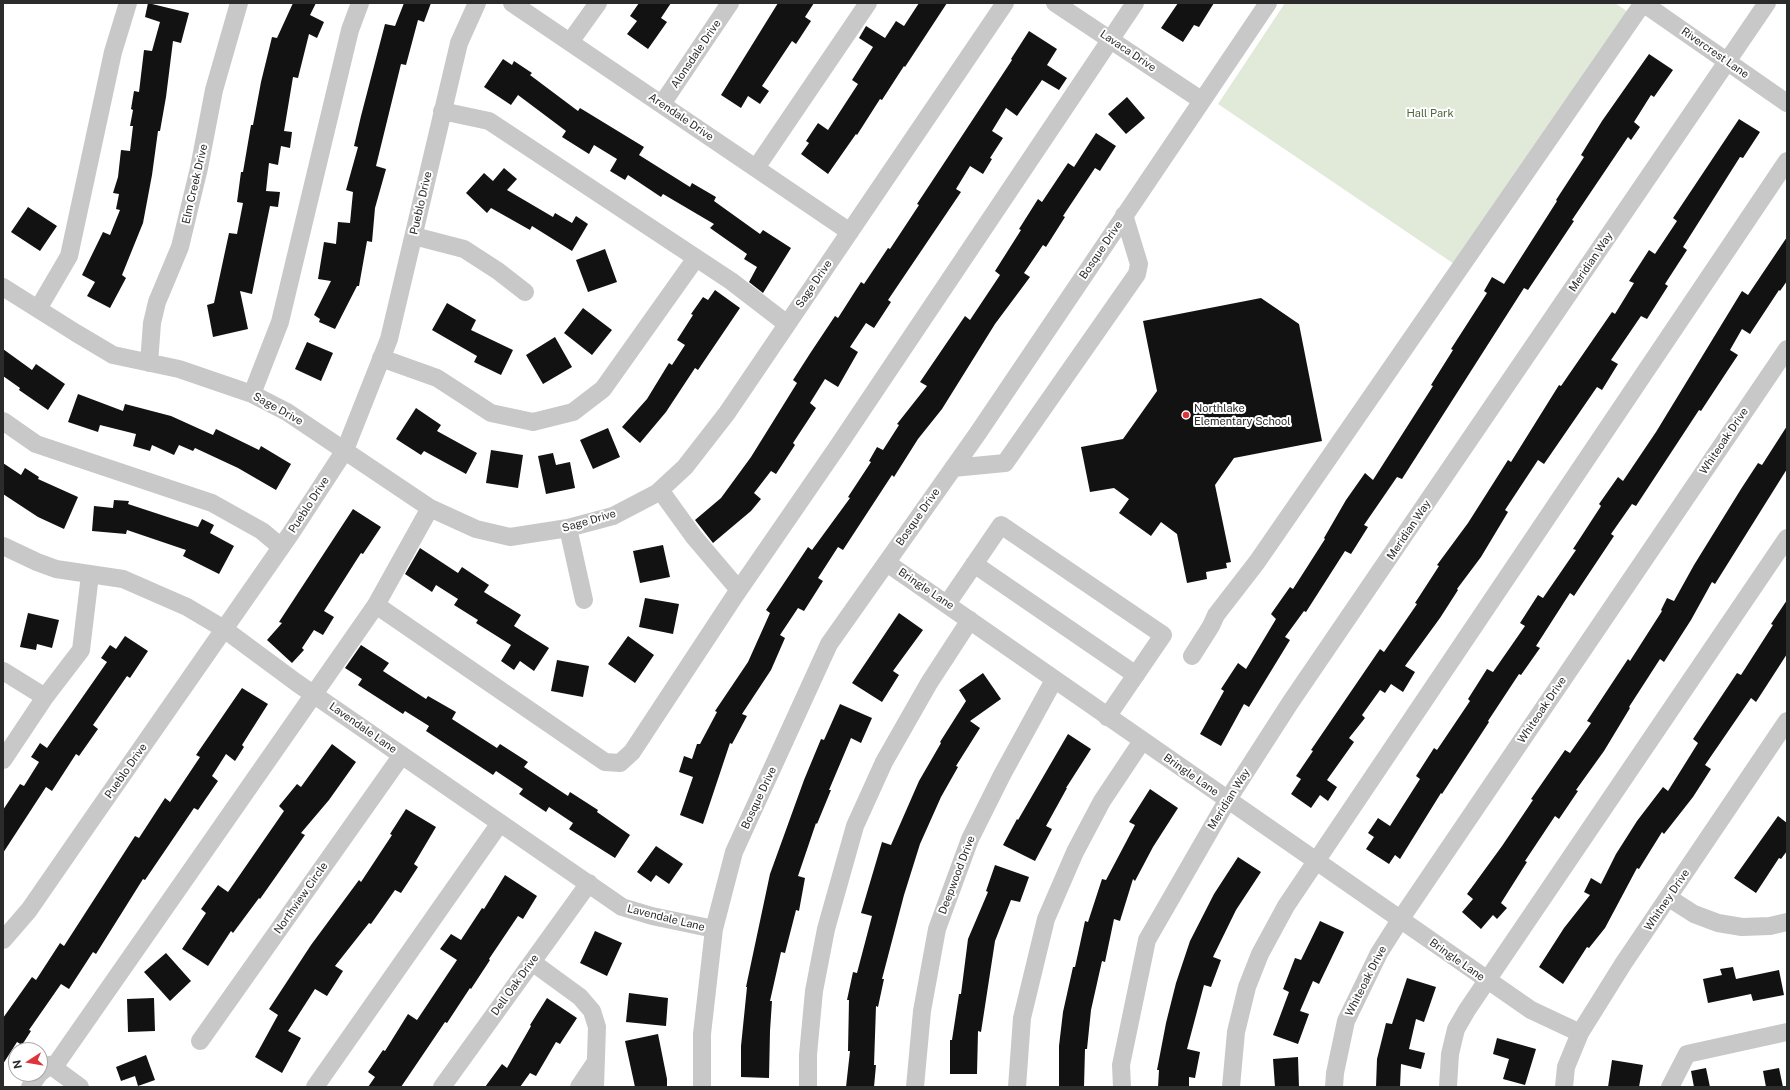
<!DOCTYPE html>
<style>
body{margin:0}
#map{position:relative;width:1790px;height:1090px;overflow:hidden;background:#fff;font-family:"Public Sans",sans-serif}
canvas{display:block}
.frame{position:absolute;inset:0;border:4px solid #2b2b2b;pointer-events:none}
.north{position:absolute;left:8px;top:1042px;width:40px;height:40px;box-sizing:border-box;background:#fff;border:1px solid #aaa;border-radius:50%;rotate:258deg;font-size:11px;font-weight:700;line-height:16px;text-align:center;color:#2b2b2b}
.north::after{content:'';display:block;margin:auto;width:14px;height:18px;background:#dd333a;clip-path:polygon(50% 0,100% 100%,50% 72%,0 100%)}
</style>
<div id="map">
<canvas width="1790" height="1090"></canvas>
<div class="frame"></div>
<div class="north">N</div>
</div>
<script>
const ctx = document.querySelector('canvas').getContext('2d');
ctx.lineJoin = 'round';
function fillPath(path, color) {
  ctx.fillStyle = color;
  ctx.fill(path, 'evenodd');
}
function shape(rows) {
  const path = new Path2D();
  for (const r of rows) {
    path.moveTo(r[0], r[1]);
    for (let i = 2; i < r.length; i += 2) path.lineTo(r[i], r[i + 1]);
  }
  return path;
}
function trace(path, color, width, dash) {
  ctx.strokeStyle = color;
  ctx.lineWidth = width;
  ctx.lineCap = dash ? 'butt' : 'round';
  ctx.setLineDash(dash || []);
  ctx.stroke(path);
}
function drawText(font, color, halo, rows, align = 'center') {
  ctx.font = font + ' "Public Sans",sans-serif';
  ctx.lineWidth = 4;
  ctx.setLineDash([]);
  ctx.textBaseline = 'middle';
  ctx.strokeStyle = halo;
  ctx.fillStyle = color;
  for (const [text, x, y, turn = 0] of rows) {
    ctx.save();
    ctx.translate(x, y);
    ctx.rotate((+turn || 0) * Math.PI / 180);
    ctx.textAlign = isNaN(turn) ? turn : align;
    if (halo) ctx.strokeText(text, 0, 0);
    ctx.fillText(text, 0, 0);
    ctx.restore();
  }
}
fillPath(shape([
 [1285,3,1615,3,1631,14,1460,268,1218,104]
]), '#e1e9d9');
fillPath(shape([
 [148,3,189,13,181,43,173,41,166,97,160,131,158,131,152,175,143,223,122,275,126,278,110,308,87,296,95,282,82,275,103,232,110,235,120,210,116,209,119,194,113,193,118,177,121,150,130,151,133,126,130,126,133,110,131,109,134,91,139,92,144,50,152,51,160,22,145,17],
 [293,3,316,3,310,15,324,22,317,38,309,34,298,78,293,77,284,131,292,132,290,148,281,146,278,165,269,163,266,191,280,192,278,207,270,206,252,294,240,291,248,329,213,337,207,305,214,303,229,233,237,234,243,203,237,202,241,172,243,172,251,125,253,125,261,82,272,37,277,38],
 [404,3,431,3,424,22,418,20,406,65,401,64,376,166,386,169,375,208,372,242,367,241,359,286,357,286,335,329,319,322,320,319,314,315,331,281,318,279,324,242,336,244,338,222,350,223,353,192,346,190,358,147,354,146,361,116,385,24,395,26],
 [639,3,671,3,661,18,667,22,648,49,627,34,637,21,630,16],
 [778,3,814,3,805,17,811,21,796,44,792,41,762,86,769,91,760,104,748,96,741,108,721,95],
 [919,3,947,3,905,67,904,66,882,100,880,99,857,135,856,134,828,174,801,154,809,143,806,141,818,123,828,130,858,84,852,80,873,47,859,38,866,26,885,38,896,21,904,26],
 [1178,3,1214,3,1199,27,1194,25,1183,42,1161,28],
 [1029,31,1057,49,1047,65,1067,78,1059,90,1042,80,1017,116,1006,108,992,131,1003,138,990,158,992,159,983,174,970,166,956,189,961,192,888,300,891,302,874,328,866,323,850,347,858,352,838,387,825,379,810,403,816,408,793,443,795,445,776,474,771,471,754,493,761,499,751,511,713,543,695,520,721,498,751,457,797,383,793,380,811,352,835,316,838,318,861,282,864,284,888,248,890,249,919,205,917,204,1012,60,1011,59],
 [1649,54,1673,70,1654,97,1651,95,1634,122,1640,127,1631,140,1628,137,1572,220,1574,221,1528,290,1524,288,1402,479,1397,477,1364,525,1368,527,1351,554,1345,551,1306,612,1304,611,1285,637,1290,640,1249,707,1244,704,1221,746,1200,734,1224,691,1221,689,1238,663,1246,669,1276,619,1271,614,1290,587,1293,589,1325,539,1324,538,1346,500,1365,473,1373,480,1433,386,1431,385,1453,350,1451,349,1487,293,1484,291,1492,277,1504,284,1557,201,1556,200,1584,157,1581,155,1602,121],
 [503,59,512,65,514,61,532,73,530,75,578,111,580,108,644,147,639,155,690,187,692,183,716,197,714,201,760,234,763,230,791,248,763,293,749,282,757,267,744,259,747,254,710,228,714,224,663,194,661,197,628,175,625,180,610,171,617,159,594,145,589,154,562,137,566,131,518,95,511,105,484,87],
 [1127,97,1145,118,1126,134,1108,114],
 [1739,119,1760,132,1743,158,1740,157,1683,247,1687,250,1665,284,1668,286,1647,319,1641,316,1611,360,1618,364,1602,390,1597,387,1544,464,1538,460,1505,510,1508,512,1481,557,1457,589,1458,590,1440,618,1405,666,1415,672,1403,692,1391,684,1385,693,1380,690,1362,715,1365,718,1349,738,1354,742,1327,780,1337,787,1328,801,1320,795,1311,808,1291,794,1301,779,1296,776,1313,751,1311,750,1380,649,1384,652,1417,604,1415,603,1439,566,1437,565,1468,523,1508,460,1511,462,1559,385,1561,386,1612,312,1615,314,1634,283,1629,281,1649,250,1655,254,1677,221,1673,218],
 [1096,133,1116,146,1100,171,1095,168,1063,216,1065,217,1046,247,1043,245,1024,273,1030,277,995,324,942,409,918,439,894,477,892,475,843,550,838,547,818,578,823,581,804,611,798,608,780,635,785,638,771,670,742,714,747,716,732,744,730,743,703,824,680,815,693,777,679,772,684,756,692,759,697,744,700,744,717,712,715,711,748,662,770,613,766,610,808,547,812,550,850,498,848,497,871,462,869,461,877,447,883,450,899,425,897,424,927,386,920,382,965,316,970,320,1000,275,995,271,1021,230,1019,229,1038,199,1042,202,1068,163,1074,167],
 [504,168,517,179,507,190,553,217,555,213,572,223,576,216,588,224,572,251,532,226,530,230,491,208,487,213,466,193,484,173,493,181],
 [28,207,57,226,40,251,11,232],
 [1787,237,1787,281,1780,291,1779,290,1750,334,1742,329,1730,350,1738,355,1728,370,1701,411,1699,410,1636,506,1632,504,1611,534,1614,536,1574,596,1570,593,1536,646,1540,648,1521,675,1519,674,1488,721,1489,722,1442,794,1441,793,1400,859,1395,855,1389,864,1366,849,1374,837,1368,833,1378,818,1390,826,1420,779,1416,776,1434,748,1437,750,1470,701,1468,699,1487,669,1493,672,1525,626,1520,623,1538,595,1543,598,1576,550,1573,549,1601,506,1599,504,1618,477,1623,481,1656,432,1742,291,1748,295],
 [605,249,617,282,588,292,576,260],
 [715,290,740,308,698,370,695,368,666,412,640,443,622,427,647,399,669,363,672,365,685,345,677,340,693,315,691,314,703,297,708,300],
 [1261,298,1299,324,1322,441,1234,458,1215,485,1231,562,1226,563,1227,568,1206,572,1207,579,1187,583,1177,534,1161,522,1151,536,1119,513,1129,499,1114,488,1090,492,1081,447,1123,439,1157,391,1143,321],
 [447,303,476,320,471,330,513,350,501,375,474,362,477,356,432,330],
 [583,308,612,330,592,355,564,333],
 [555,337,572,367,543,384,526,355],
 [307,342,333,353,321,381,295,369],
 [3,349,32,370,36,364,65,384,48,410,19,390,20,388,3,376],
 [78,394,123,411,125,404,171,416,213,435,216,429,259,450,261,446,291,464,276,490,238,468,195,448,193,451,179,445,174,455,152,445,150,451,133,446,136,434,100,425,98,432,68,422],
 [416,408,441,425,437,431,477,453,466,474,424,451,421,455,396,439],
 [1787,426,1787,469,1715,584,1712,582,1691,620,1664,662,1660,659,1629,707,1630,708,1604,751,1576,790,1578,791,1559,819,1555,816,1525,861,1527,862,1501,903,1507,908,1497,919,1493,915,1481,929,1462,912,1473,899,1467,894,1502,846,1533,800,1531,799,1565,750,1570,753,1591,723,1587,721,1628,659,1630,661,1662,611,1661,610,1667,598,1674,601,1694,565,1741,489,1758,463,1762,465],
 [608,428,620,457,593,469,580,440],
 [491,450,523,455,518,488,486,483],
 [553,453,556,465,570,462,575,488,546,494,538,456],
 [3,463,21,475,25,468,39,477,38,479,78,497,64,529,38,517,3,494],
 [114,500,129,501,128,504,198,527,202,519,214,525,210,533,234,546,219,574,183,556,186,550,127,530,126,534,92,531,94,506,113,508],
 [353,509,381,527,363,554,361,553,324,611,334,617,323,635,314,630,302,648,304,650,292,663,267,640,282,623,279,622],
 [663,545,670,577,640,583,633,551],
 [420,548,458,573,462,567,489,585,484,592,521,615,514,626,549,648,534,671,520,661,514,670,501,661,511,645,476,623,478,620,454,605,458,599,436,585,432,592,405,574],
 [645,598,679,604,673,634,639,627],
 [1787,600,1787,654,1756,702,1751,698,1705,765,1711,769,1693,797,1664,834,1662,832,1639,869,1637,868,1605,928,1589,948,1587,947,1563,984,1539,967,1564,928,1590,895,1584,892,1591,878,1601,884,1616,854,1637,821,1663,787,1668,791,1698,743,1693,739,1737,673,1741,675,1773,625,1771,624],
 [28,613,59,620,52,648,37,644,36,650,20,647],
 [899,613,923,630,893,671,899,675,882,702,852,683],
 [125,636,148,651,130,678,127,676,93,725,98,729,79,756,76,754,52,791,46,787,3,853,3,810,20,784,24,786,39,762,31,757,40,743,47,748,107,662,101,658,110,645,116,649],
 [628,636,654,655,635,683,608,664],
 [361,645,389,663,383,671,426,699,428,696,456,712,452,719,497,748,500,744,528,762,524,767,568,796,570,792,598,810,597,812,630,835,615,858,569,829,573,823,549,807,546,812,519,794,523,789,496,771,493,775,426,731,429,726,405,711,403,714,358,685,362,679,345,668],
 [557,660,589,666,583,697,551,691],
 [983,673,1001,699,970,721,980,728,956,766,958,767,941,797,920,844,904,895,882,979,884,979,878,1007,876,1006,874,1065,876,1065,874,1087,846,1087,850,1051,848,1051,849,1000,847,1000,853,972,857,973,872,916,861,913,882,842,891,845,919,781,941,743,940,742,966,701,959,690],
 [242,688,268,704,242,745,244,747,235,761,226,754,212,776,218,781,198,810,194,808,145,880,143,879,96,954,93,952,69,989,61,984,29,1030,31,1031,22,1045,17,1042,3,1064,3,1018,32,977,36,980,60,943,64,946,135,836,139,838,165,798,170,802,200,757,196,755],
 [840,704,872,718,861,743,851,738,829,790,831,790,817,824,816,823,798,876,805,878,799,911,796,910,785,953,781,952,770,1001,772,1001,770,1031,769,1078,741,1077,741,1046,747,987,746,987,770,874,804,780,821,739,824,740],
 [1068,734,1091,749,1066,788,1067,788,1046,826,1052,829,1035,861,1003,845,1017,819,1018,820],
 [332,744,356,762,329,800,301,833,305,835,260,899,259,898,233,933,231,931,208,966,182,949,206,913,201,909,218,885,228,892,284,811,279,806,297,784,301,787],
 [1150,789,1178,808,1153,847,1135,881,1133,879,1120,921,1114,919,1105,962,1102,961,1091,1010,1087,1049,1085,1049,1084,1087,1059,1087,1059,1046,1063,1012,1073,967,1075,967,1085,921,1088,922,1102,879,1106,880,1135,825,1129,822],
 [406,809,436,827,414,864,418,867,401,893,395,890,371,924,369,923,335,966,343,971,327,996,315,989,288,1031,301,1038,282,1073,255,1057,278,1015,269,1009,311,945,359,880,361,882,392,835,390,834],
 [1778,816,1787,823,1787,851,1781,859,1779,858,1756,893,1734,878],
 [656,846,683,864,669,884,656,875,651,882,637,872],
 [1238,857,1261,872,1236,910,1213,957,1221,960,1211,987,1204,985,1187,1049,1200,1052,1195,1078,1189,1077,1189,1087,1158,1087,1159,1070,1157,1070,1166,1023,1176,983,1190,941,1214,894],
 [995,865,1029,877,1020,902,1011,900,995,941,981,1032,978,1031,977,1074,950,1074,950,1040,952,1040,959,994,961,994,968,939,988,892,986,891],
 [505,875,537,896,523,919,518,916,489,959,490,960,471,989,470,988,447,1023,445,1022,401,1087,368,1087,375,1077,368,1072,383,1050,385,1051,408,1014,417,1020,457,960,440,949,451,934,461,940,482,908,484,909],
 [1320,921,1344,932,1319,984,1313,981,1300,1011,1309,1014,1298,1044,1273,1035,1289,992,1283,989,1295,958,1301,960],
 [595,931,622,943,607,976,580,963],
 [166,953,191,981,170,1001,144,972],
 [1733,967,1736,979,1779,970,1784,995,1753,1001,1751,994,1708,1003,1703,979,1722,975,1720,969],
 [1407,978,1436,987,1424,1022,1416,1019,1409,1049,1425,1053,1421,1069,1401,1064,1400,1087,1376,1087,1377,1059,1386,1023,1392,1024],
 [629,993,668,998,666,1026,626,1022],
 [154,998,155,1031,128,1032,127,999],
 [547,998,577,1018,560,1044,556,1042,536,1076,530,1073,520,1087,485,1087,502,1064,507,1068,531,1026,530,1025],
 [658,1034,667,1079,667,1087,635,1087,625,1041],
 [1497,1038,1536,1049,1525,1085,1503,1079,1509,1059,1493,1054],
 [146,1055,155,1080,138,1086,135,1076,121,1081,116,1067],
 [1298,1057,1299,1087,1275,1087,1273,1059],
 [1612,1060,1643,1065,1639,1087,1608,1087],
 [1706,1068,1710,1087,1694,1087,1691,1071],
 [1779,1068,1783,1087,1766,1087,1763,1071]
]), '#121212');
trace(shape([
 [512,3,850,232],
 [1055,3,1201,100],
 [1643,3,1787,103],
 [570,42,598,3],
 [662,104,730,3],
 [442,111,489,121,731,281,787,324],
 [756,168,868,3],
 [414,236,464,249,498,271,525,292],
 [3,287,76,333,113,355,179,369,252,394,287,412,430,508,476,529,510,537,568,528,613,516,657,493,685,467,727,413,1005,3],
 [38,309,69,256,113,52,128,3],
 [381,358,437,378,491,413,533,422,573,412,603,389,696,258],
 [149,363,152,323,157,302,180,247,199,168,214,90,239,3],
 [252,394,280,322,350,30,360,3],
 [3,421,36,444,212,503,262,531,281,547],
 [953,468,1005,463,1137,274,1139,264,1124,215],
 [660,490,694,537,739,590],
 [568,528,584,600],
 [3,546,37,562,56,569,123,579,187,607,224,629,297,683,622,907,652,916,714,929],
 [887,563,1531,1010,1580,1033],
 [974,564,1136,675],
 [947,604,1001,525,1163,635,1107,717],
 [376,605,605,762,620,763,632,752,734,597,838,446,1135,3],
 [1192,656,1211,626,1216,615,1257,562,1643,3],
 [3,671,45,697],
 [3,760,45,697,81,650,90,575],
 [1669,898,1694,914,1718,923,1742,927,1770,926,1787,922],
 [3,940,29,910,94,816,291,533,345,450,389,339,459,43,477,3],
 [532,962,580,997,592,1011,597,1027,595,1087],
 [200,1041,402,755],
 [54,1067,376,605,430,508],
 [40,1073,50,1065,80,1087],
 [30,1087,39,1074],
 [315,1087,500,823],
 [442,1087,589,883],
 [579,1087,595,1063],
 [702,1087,702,1034,714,929,734,852,829,644,978,433,1268,3],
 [808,1087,808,1055,814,991,826,929,855,826,884,762,929,683,970,620],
 [915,1087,922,1011,937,929,970,839,1002,775,1054,680],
 [1017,1087,1022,1018,1046,919,1075,852,1102,801,1142,741],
 [1122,1087,1121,1065,1147,940,1227,801,1290,703,1767,3],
 [1231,1087,1236,1032,1247,987,1260,954,1286,906,1787,161],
 [1334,1087,1335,1073,1346,1021,1379,953,1400,920,1787,349],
 [1448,1087,1450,1054,1456,1029,1467,1010,1787,538],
 [1564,1087,1566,1067,1580,1033,1623,964,1787,721],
 [1670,1087,1687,1054,1787,1032]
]), '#c8c8c8', 18);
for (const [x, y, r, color] of [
 [1186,415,4,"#dd333a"]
]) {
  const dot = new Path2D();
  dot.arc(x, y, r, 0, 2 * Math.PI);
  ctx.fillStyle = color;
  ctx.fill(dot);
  trace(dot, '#fff', 1.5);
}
drawText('11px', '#2b2b2b', '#fff', [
 ["Lavaca Drive",1128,51,34],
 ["Rivercrest Lane",1715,53,35],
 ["Alonsdale Drive",696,54,-56],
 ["Arendale Drive",681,117,34],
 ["Elm Creek Drive",195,184,-77],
 ["Pueblo Drive",421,203,-77],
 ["Bosque Drive",1101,250,-56],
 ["Meridian Way",1591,262,-56],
 ["Sage Drive",814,284,-56],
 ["Sage Drive",278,409,29],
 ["Whiteoak Drive",1724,441,-56],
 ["Pueblo Drive",309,505,-57],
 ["Bosque Drive",918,517,-55],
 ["Sage Drive",589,521,-16],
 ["Meridian Way",1409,530,-56],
 ["Bringle Lane",926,589,34],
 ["Whiteoak Drive",1542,710,-56],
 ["Lavendale Lane",363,728,35],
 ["Pueblo Drive",126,771,-55],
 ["Bringle Lane",1191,775,35],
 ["Bosque Drive",759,798,-65],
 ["Meridian Way",1229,799,-58],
 ["Deepwood Drive",957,875,-69],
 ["Northview Circle",301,898,-55],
 ["Whitney Drive",1667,900,-56],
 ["Lavendale Lane",666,918,14],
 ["Bringle Lane",1457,960,35],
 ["Whiteoak Drive",1366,981,-63],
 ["Dell Oak Drive",515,985,-54]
]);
drawText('11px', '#4d653b', '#fff', [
 ["Hall Park",1430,114]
]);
drawText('11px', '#2b2b2b', '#fff', [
 ["Northlake",1194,409],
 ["Elementary School",1194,422]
], 'left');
</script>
